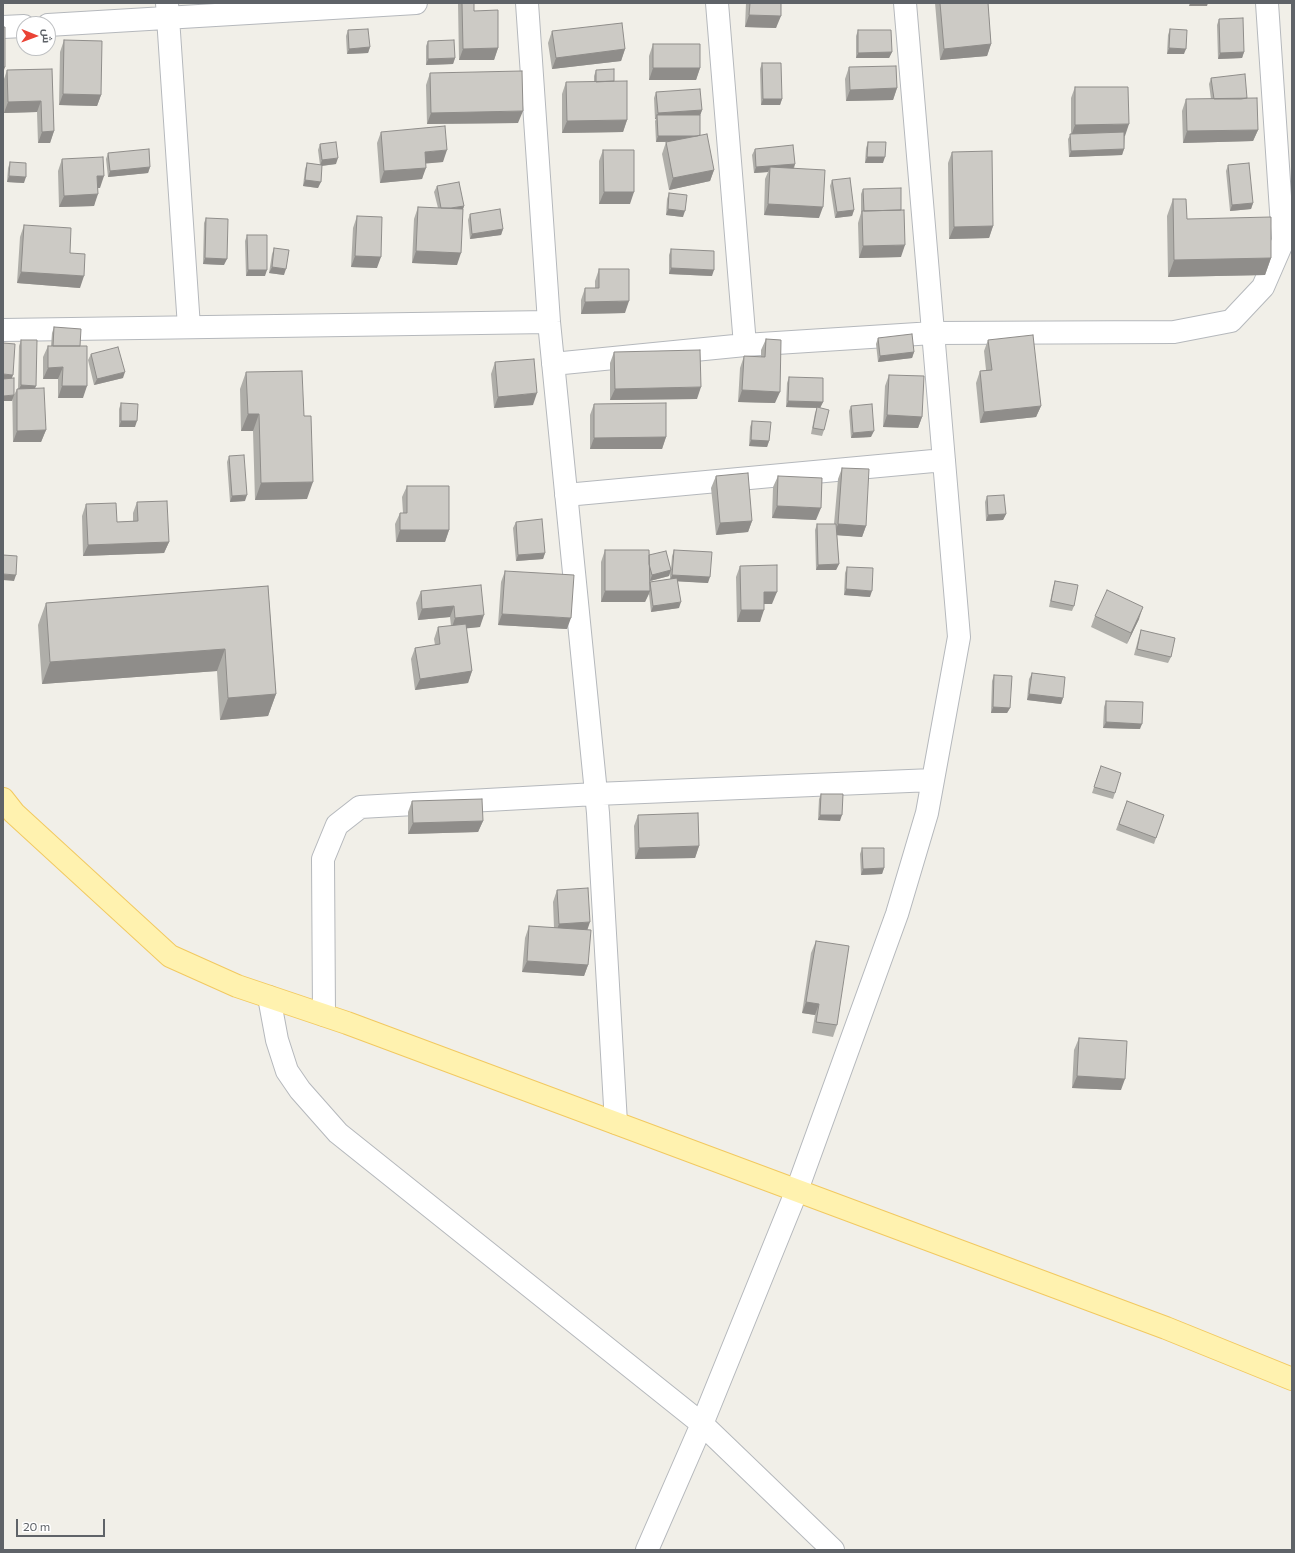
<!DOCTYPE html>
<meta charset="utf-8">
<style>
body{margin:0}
#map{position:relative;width:1295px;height:1553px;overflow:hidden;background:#f1efe8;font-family:Commissioner,Cairo,sans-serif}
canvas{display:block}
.frame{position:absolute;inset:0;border:4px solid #5f6368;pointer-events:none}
.north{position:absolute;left:16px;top:16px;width:40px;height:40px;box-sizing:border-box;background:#fff;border:1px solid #bfc1c3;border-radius:50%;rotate:91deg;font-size:11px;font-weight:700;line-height:16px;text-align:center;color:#5f6368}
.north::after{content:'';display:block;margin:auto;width:14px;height:18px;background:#ea4335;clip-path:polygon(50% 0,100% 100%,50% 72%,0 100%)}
.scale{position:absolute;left:16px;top:1519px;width:89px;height:18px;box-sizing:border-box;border:2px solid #5f6368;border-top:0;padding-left:5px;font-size:12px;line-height:14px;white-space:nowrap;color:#5f6368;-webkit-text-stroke:3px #fff;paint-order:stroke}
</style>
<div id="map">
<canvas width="1295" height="1553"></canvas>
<div class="frame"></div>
<div class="north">ش</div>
<div class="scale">20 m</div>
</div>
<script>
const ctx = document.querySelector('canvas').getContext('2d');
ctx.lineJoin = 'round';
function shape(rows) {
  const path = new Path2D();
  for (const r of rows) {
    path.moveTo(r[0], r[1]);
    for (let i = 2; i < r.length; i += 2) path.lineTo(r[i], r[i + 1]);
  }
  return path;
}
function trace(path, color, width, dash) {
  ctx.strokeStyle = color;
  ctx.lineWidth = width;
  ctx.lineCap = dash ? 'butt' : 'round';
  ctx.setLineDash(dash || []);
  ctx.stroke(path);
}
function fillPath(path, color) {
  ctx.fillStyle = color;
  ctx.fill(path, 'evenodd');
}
const minor = shape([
 [167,3,189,327],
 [527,3,549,322,598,813,616,1123],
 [717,3,745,345],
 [48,25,416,3],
 [3,27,24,26],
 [3,330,549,322],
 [553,364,745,345,933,333,1174,332,1231,321,1263,287,1283,241,1267,3],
 [566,495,944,460],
 [269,997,277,1040,287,1071,300,1090,338,1133,702,1424,833,1550],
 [324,1015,323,859,337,825,360,807,596,794,933,780],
 [647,1550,702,1424,797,1190,897,914,927,813,959,637,905,3]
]);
const major = shape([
 [3,799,14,813,170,956,237,986,347,1023,1166,1328,1292,1379]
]);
trace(minor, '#b5b8bc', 24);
trace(major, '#f2c960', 24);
trace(minor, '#fff', 22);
trace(major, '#fff2af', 22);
fillPath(shape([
 [458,3,474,3,474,11,498,48,494,60,459,60],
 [746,3,781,3,776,28,745,27],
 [935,3,988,3,991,44,987,56,940,60],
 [1219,19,1244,52,1242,58,1218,59,1217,25],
 [1170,29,1184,54,1167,54,1168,35],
 [348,30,370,47,368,53,347,54,346,36],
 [858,30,892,52,889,58,856,58,856,36],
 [552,31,625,49,621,61,552,69,548,43],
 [64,40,101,95,97,106,59,105,60,52],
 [428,41,455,58,453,64,426,65,426,46],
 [653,44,700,68,696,80,649,80,649,56],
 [762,63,782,99,780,105,761,105,760,69],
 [849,67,897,88,893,100,846,101,845,79],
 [52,69,54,131,50,143,38,143,37,112,4,113,3,82,7,70],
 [596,70,614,81,627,120,623,132,562,133,562,94,566,82,594,82,594,76],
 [430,73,518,123,427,124,426,85],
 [1211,78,1247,98,1258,130,1253,141,1183,143,1182,111,1186,99,1211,99,1209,84],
 [1075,87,1125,136,1124,149,1122,155,1069,157,1068,139,1071,134,1071,98],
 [656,92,702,110,700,115,700,135,714,170,710,181,669,190,662,154,666,142,668,142,656,142,655,121,656,119,655,119,654,98],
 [381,132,443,162,426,163,422,179,380,183,377,143],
 [868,142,883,163,865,163,866,148],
 [320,144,336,164,322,166,318,188,303,186,305,169,307,163,320,165,318,150],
 [755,149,795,164,794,169,819,218,764,215,765,179,768,172,754,173,752,155],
 [603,150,630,204,599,204,599,161],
 [952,152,993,226,989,238,949,239,948,163],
 [108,153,150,167,148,173,108,177,106,159],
 [62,159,100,188,98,188,94,206,59,207,58,171],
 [10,162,24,183,7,182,8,168],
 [1228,165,1253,203,1251,209,1230,211,1226,171],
 [832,180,854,210,852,216,835,218,830,186],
 [437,186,464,206,463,209,457,265,412,263,414,219,418,207,438,208,434,192],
 [863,189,901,257,859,258,858,223,861,213,861,194],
 [669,193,683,217,666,215,667,199],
 [1173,199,1187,219,1271,258,1265,275,1168,277,1167,216],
 [470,214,503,229,501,235,470,239,468,220],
 [357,216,377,268,351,267,353,228],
 [206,218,224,265,203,264,204,223],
 [24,225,70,253,80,288,17,283,20,237],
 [247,235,265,276,246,276,245,241],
 [274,248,284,275,269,273,272,254],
 [671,249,712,276,669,274,669,255],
 [599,269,625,313,581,314,581,300,585,288,595,288,595,281],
 [54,327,80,346,83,398,58,398,58,379,43,379,43,357,48,346,51,346,52,333],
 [878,338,914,352,912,358,878,362,876,344],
 [766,339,775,403,738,402,740,368,744,356,761,357,761,350],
 [21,340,35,389,46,430,41,442,13,442,12,378,14,395,17,389,18,389,19,346],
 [988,340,1041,406,1036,417,980,423,976,383,980,371,986,370,984,351],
 [614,352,697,399,610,400,610,363],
 [91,354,123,378,94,385,88,360],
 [495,362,533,405,494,408,491,374],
 [246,372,304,416,307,499,255,500,253,431,241,431,240,389],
 [889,375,922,417,918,428,883,427,885,386],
 [789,377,823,402,820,408,824,430,822,436,811,434,815,413,817,408,786,407,787,383],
 [121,403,135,427,119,427,119,409],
 [594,404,666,437,662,449,590,449,590,415],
 [851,406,871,437,851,438,849,411],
 [752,421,769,441,767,447,749,446,750,427],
 [229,456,245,501,230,502,227,462],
 [842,468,866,526,862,537,837,535,839,564,836,570,816,570,815,530,817,524,834,524,838,479],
 [716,476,752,521,748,532,716,535,711,488],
 [778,476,816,520,772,518,773,487],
 [407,486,449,530,445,542,396,542,395,524,400,513,403,513,402,497],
 [987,496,1006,514,1003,520,986,521,985,502],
 [137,502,169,542,164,553,83,556,82,516,86,504,117,522,133,521,133,513],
 [516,522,545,553,543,559,516,561,513,528],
 [605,550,649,555,671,569,672,556,674,550,708,583,678,581,679,608,651,612,649,594,645,602,601,602,601,562],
 [670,571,670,579,650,582,650,581,669,576],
 [740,566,772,604,764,604,760,622,737,622,736,577],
 [847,567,870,597,844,595,845,573],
 [505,571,567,629,498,625,501,582],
 [1055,581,1074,606,1072,611,1049,607,1053,587],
 [481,585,480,627,466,628,472,671,468,683,415,690,411,659,415,648,435,645,434,639,438,627,451,626,450,617,418,620,416,603,421,591],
 [268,586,276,694,268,716,220,720,217,671,42,684,38,625,46,603],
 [1095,616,1139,619,1127,644,1091,627],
 [1141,630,1171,657,1168,663,1134,655,1139,636],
 [1032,673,1063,698,1061,704,1027,700,1029,679],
 [994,675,1010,708,1007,713,991,713,992,681],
 [1106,701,1140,729,1103,728,1104,707],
 [1101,766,1115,793,1113,799,1092,793],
 [821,794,840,821,818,820,819,799],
 [412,801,483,821,478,832,408,834,408,812],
 [1127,801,1164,815,1154,844,1116,830],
 [638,815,699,846,695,858,635,859,634,826],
 [862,848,884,868,882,874,861,875,860,854],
 [557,890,587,930,588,965,584,976,522,972,525,938,529,926,554,928,553,902],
 [816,941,837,1025,833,1037,812,1033,815,1015,802,1013,811,953],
 [1079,1038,1121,1090,1072,1088,1074,1050]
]), '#afaea9');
fillPath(shape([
 [1190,3,1208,3,1207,6,1189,6],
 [749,15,781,16,776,28,745,27],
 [991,44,987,56,940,60,944,49],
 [370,47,368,53,347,54,349,49],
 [498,48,494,60,459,60,463,49],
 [1169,48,1186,49,1184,54,1167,54],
 [625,49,621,61,552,69,556,58],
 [892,52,889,58,856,58,858,53],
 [1244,52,1242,58,1218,59,1220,53],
 [455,58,453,64,426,65,428,59],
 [3,67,5,67,3,73],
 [653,68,700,68,696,80,649,80],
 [897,88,893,100,846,101,850,90],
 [63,94,101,95,97,106,59,105],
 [763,99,782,99,780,105,761,105],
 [41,101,37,112,4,113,8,102],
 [702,110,700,116,657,115,656,119,655,119,658,113],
 [523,111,518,123,427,124,431,113],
 [627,120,623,132,562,133,567,121],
 [1129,124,1125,136,1071,136,1075,125],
 [1258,130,1253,141,1183,143,1187,131],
 [54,131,50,143,38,143,42,132],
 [658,136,700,136,698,141,656,142],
 [1124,149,1122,155,1069,157,1071,151],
 [447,150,443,162,421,164,425,152],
 [867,157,885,157,883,163,865,163],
 [338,158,336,164,320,166,322,160],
 [795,164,793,169,770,167,768,172,754,173,756,167],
 [150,167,148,173,108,177,110,171],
 [426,168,422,179,380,183,384,171],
 [714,170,710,181,669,190,673,178],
 [9,176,26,177,24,183,7,182],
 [97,176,104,176,100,188,93,188],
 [305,180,321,182,318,188,303,186],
 [604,192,634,192,630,204,599,204],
 [98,194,94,206,59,207,64,196],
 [1253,203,1251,209,1230,211,1232,205],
 [768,204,823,207,819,218,764,215],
 [464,206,462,212,442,210],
 [668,209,685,211,683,217,666,215],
 [854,210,852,216,835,218,837,212],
 [993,226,989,238,949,239,954,227],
 [503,229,501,235,470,239,472,234],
 [905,245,901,257,859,258,863,246],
 [416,251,461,253,457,265,412,263],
 [355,256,381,257,377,268,351,267],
 [205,258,227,259,224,265,203,264],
 [1271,258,1265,275,1168,277,1174,260],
 [272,267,286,269,284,275,269,273],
 [671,268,714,270,712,276,669,274],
 [248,270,267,270,265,276,246,276],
 [21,272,84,276,80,288,17,283],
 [629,301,625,313,581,314,585,302],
 [914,352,912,358,878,362,880,356],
 [63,367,58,379,43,379,48,368],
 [125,372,123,378,94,385,97,379],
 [3,374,13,375,11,381,3,380],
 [21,385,36,386,34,391,18,391],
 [62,386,87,386,83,398,58,398],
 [701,387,697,399,610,400,615,389],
 [742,390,780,392,775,403,738,402],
 [537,393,533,405,494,408,498,397],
 [14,395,12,401,3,401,3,396],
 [788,401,823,402,820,408,786,407],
 [1041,406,1036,417,980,423,984,412],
 [248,414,259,414,253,431,241,431],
 [887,415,922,417,918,428,883,427],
 [121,421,137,421,135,427,119,427],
 [46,430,41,442,13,442,17,431],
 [874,431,871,437,851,438,853,433],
 [666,437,662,449,590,449,594,438],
 [751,440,769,441,767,447,749,446],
 [313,482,307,499,255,500,261,483],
 [247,495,245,501,230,502,232,496],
 [777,506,821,508,816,520,772,518],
 [1006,514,1003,520,986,521,988,515],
 [752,521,748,532,716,535,720,523],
 [838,524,866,526,862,537,834,535],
 [400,530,449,530,445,542,396,542],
 [169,542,164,553,83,556,88,545],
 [545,553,543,559,516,561,518,555],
 [839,564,836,570,816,570,818,565],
 [671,570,669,576,650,581,652,575],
 [3,574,16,575,14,581,3,580],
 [672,575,710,577,708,583,670,581],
 [846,589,872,591,870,597,844,595],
 [605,591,650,591,645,602,601,602],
 [764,592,777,592,772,604,759,604],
 [681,602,679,608,651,612,653,606],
 [454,606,450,617,418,620,422,609],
 [1143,607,1139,619,1127,644,1131,633],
 [741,610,764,610,760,622,737,622],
 [502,614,571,618,567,629,498,625],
 [484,615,480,627,451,630,455,618],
 [225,649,217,671,42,684,50,662],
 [472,671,468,683,415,690,420,679],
 [276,694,268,716,220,720,228,698],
 [1029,694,1063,698,1061,704,1027,700],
 [993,707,1010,708,1007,713,991,713],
 [1106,722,1142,724,1140,729,1103,728],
 [820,815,842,815,840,821,818,820],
 [483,821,478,832,408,834,413,823],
 [699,846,695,858,635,859,639,848],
 [884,868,882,874,861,875,863,869],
 [590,922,586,934,555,935,559,924],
 [527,961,588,965,584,976,522,972],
 [806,1002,819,1004,815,1015,802,1013],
 [1077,1076,1125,1079,1121,1090,1072,1088]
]), '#8f8d8a');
const building = shape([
 [462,3,474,3,474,11,498,10,498,48,463,49,462,3],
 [750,3,781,3,781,16,749,15,750,3],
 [940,3,988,3,991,44,944,49,940,3],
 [1243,18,1244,52,1220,53,1219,19,1243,18],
 [622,23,625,49,556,58,552,31,622,23],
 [3,27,5,27,5,67,3,67,3,27],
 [368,29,370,47,349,49,348,30,368,29],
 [1170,29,1187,30,1186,49,1169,48,1170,29],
 [858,30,891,30,892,52,858,53,858,30],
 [64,40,102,41,101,95,63,94,64,40],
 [454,40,455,58,428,59,428,41,454,40],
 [653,44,700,44,700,68,653,68,653,44],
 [762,63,781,63,782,99,763,99,762,63],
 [896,66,897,88,850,90,849,67,896,66],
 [52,69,54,131,42,132,41,101,8,102,7,70,52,69],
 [614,69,614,81,596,82,596,70,614,69],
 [522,71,523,111,431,113,430,73,522,71],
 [1245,74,1247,98,1241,99,1214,99,1211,78,1245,74],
 [627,81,627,120,567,121,566,82,627,81],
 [1075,87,1128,87,1129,124,1075,125,1075,87],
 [700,89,702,110,658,113,656,92,700,89],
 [1257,98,1258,130,1187,131,1186,99,1257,98],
 [657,115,700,115,700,135,697,136,658,136,657,115],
 [445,126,447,150,425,152,426,168,384,171,381,132,445,126],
 [1124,132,1124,149,1071,151,1070,134,1124,132],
 [707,134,714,170,673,178,666,142,707,134],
 [336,142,338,158,322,160,320,144,336,142],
 [868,142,886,142,885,157,867,157,868,142],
 [793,145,795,164,756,167,755,149,793,145],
 [149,149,150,167,110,171,108,153,149,149],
 [603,150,634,150,634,192,604,192,603,150],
 [992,151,993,226,954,227,952,152,992,151],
 [103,157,104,176,97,176,98,194,64,196,62,159,103,157],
 [10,162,26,163,26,177,9,176,10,162],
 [307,163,322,165,321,182,305,180,307,163],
 [1249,163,1253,203,1232,205,1228,165,1249,163],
 [770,167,825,170,823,207,768,204,770,167],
 [850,178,854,210,837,212,832,180,850,178],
 [459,182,464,206,451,208,441,208,437,186,459,182],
 [901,188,901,210,864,211,863,189,901,188],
 [669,193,687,195,685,211,668,209,669,193],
 [1173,199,1186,199,1187,219,1271,217,1271,258,1174,260,1173,199],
 [418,207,463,209,461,253,416,251,418,207],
 [500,209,503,229,472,234,470,214,500,209],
 [904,210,905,245,863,246,862,211,904,210],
 [357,216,382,217,381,257,355,256,357,216],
 [206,218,228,219,227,259,205,258,206,218],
 [24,225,71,228,70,253,85,254,84,276,21,272,24,225],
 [247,235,267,235,267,270,248,270,247,235],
 [274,248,289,250,286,269,272,267,274,248],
 [671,249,714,251,714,270,671,268,671,249],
 [599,269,629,269,629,301,585,302,585,288,599,288,599,269],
 [54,327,81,329,80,346,53,346,54,327],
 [912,334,914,352,880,356,878,338,912,334],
 [1033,335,1041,406,984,412,980,371,992,370,988,340,1033,335],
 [766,339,781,340,780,392,742,390,744,356,765,357,766,339],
 [21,340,37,340,36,386,21,385,21,340],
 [3,343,15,344,13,375,3,374,3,343],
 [48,346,87,346,87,386,62,386,63,367,48,368,48,346],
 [118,347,125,372,97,379,91,354,118,347],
 [700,350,701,387,615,389,614,352,700,350],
 [534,359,537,393,498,397,495,362,534,359],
 [302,371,304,416,311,416,313,482,261,483,259,414,248,414,246,372,302,371],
 [889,375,924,376,922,417,887,415,889,375],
 [789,377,823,378,823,402,788,401,789,377],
 [14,378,14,395,3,396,3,379,14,378],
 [44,388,46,430,17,431,17,389,44,388],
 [121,403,138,404,137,421,121,421,121,403],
 [666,403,666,437,594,438,594,404,666,403],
 [872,404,874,431,853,433,851,406,872,404],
 [817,407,829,410,824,430,813,428,817,407],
 [752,421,771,422,769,441,751,440,752,421],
 [244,455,247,495,232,496,229,456,244,455],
 [842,468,869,469,866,526,838,524,842,468],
 [748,473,752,521,720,523,716,476,748,473],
 [778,476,822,478,821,508,777,506,778,476],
 [407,486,449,486,449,530,400,530,400,513,407,513,407,486],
 [1004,495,1006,514,988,515,987,496,1004,495],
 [167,501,169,542,88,545,86,504,116,503,117,522,138,521,137,502,167,501],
 [542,519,545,553,518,555,516,522,542,519],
 [817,524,836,524,839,564,818,565,817,524],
 [605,550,649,550,650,591,605,591,605,550],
 [674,550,712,552,710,577,672,575,674,550],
 [666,551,671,570,652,575,649,564,649,555,666,551],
 [3,555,17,556,16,575,3,574,3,555],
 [777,565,777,592,764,592,764,610,741,610,740,566,777,565],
 [847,567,873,568,872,591,846,589,847,567],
 [505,571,574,575,571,618,502,614,505,571],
 [677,578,681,602,653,606,650,582,677,578],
 [1055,581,1078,585,1074,606,1051,601,1055,581],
 [481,585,484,615,455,618,454,606,422,609,421,591,481,585],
 [268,586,276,694,228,698,225,649,50,662,46,603,268,586],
 [1107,590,1143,607,1131,633,1095,616,1107,590],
 [466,624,472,671,420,679,415,648,440,644,438,627,466,624],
 [1141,630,1175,638,1171,657,1137,649,1141,630],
 [1032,673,1065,677,1063,698,1029,694,1032,673],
 [994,675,1012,676,1010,708,993,707,994,675],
 [1106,701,1143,702,1142,724,1106,722,1106,701],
 [1101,766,1121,773,1115,793,1094,787,1101,766],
 [821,794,843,794,842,815,820,815,821,794],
 [482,799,483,821,413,823,412,801,482,799],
 [1127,801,1164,815,1156,838,1119,824,1127,801],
 [698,813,699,846,639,848,638,815,698,813],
 [862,848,884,848,884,868,863,869,862,848],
 [588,888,590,922,559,924,557,890,588,888],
 [529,926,591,930,588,965,527,961,529,926],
 [816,941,849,946,837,1025,816,1022,819,1004,806,1002,816,941],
 [1079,1038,1127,1041,1125,1079,1077,1076,1079,1038]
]);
fillPath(building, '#cccac5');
trace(building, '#8f8d8a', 1);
</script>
